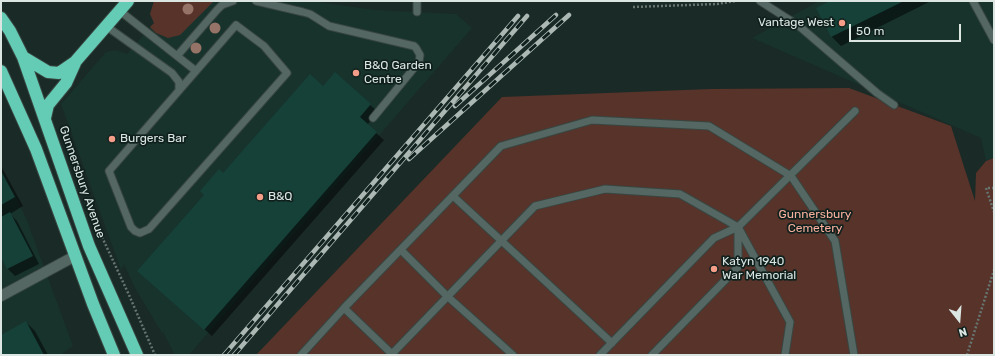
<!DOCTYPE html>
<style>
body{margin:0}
#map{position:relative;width:995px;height:356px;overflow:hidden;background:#1a2a26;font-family:Rubik,sans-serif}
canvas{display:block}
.frame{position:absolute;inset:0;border:2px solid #dbe6e3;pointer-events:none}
.north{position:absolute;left:939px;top:300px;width:40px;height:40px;-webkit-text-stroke:3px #10211d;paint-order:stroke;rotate:163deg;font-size:11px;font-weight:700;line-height:16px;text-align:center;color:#dbe6e3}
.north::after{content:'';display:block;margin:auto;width:14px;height:18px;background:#dbe6e3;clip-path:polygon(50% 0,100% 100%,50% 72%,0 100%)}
.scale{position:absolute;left:849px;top:24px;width:112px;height:18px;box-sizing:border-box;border:2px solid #dbe6e3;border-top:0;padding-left:5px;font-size:12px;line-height:14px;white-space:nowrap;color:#dbe6e3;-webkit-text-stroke:3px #10211d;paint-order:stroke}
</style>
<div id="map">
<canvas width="995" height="356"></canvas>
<div class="frame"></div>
<div class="north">N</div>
<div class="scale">50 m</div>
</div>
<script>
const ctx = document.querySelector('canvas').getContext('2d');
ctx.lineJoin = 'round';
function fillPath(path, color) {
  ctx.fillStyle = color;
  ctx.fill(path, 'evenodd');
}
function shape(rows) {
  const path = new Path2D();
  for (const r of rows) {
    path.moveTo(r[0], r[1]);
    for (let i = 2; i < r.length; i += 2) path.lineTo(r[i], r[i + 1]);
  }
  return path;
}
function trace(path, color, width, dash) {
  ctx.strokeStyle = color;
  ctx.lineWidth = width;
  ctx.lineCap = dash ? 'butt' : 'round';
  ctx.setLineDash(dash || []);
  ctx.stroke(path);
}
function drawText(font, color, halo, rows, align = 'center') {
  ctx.font = font + ' Rubik,sans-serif';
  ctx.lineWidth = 3.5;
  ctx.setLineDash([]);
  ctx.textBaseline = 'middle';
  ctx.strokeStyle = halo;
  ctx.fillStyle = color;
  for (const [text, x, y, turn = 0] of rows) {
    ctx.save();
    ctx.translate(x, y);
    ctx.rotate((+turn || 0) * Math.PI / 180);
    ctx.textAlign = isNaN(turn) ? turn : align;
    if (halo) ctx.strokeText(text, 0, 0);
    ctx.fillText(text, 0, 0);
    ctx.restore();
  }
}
fillPath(shape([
 [154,1,310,1,375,10,456,14,472,28,189,355,175,355,163,332,162,333,135,288,124,264,121,270,61,104,106,52,116,50,127,54,154,23,150,14],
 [819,1,994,1,994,158,986,161,981,138,752,38],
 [1,167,26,218,73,346,63,353,63,355,1,355]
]), '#18322c');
fillPath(shape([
 [154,1,214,1,180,35,168,38,156,33,150,27,154,23,150,14],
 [849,88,951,126,975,201,976,173,986,161,994,158,994,355,256,355,502,97,711,89]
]), '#57332a');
fillPath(shape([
 [833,1,931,1,841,46,832,37,818,8],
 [335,74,378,112,367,125,384,140,212,336,146,278,223,174,323,87],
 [1,166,23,206,10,214,17,221,39,264,15,276,8,269,1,255],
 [26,322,35,331,48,355,1,355,1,336]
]), '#0007');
fillPath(shape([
 [830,1,904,1,831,37,816,8],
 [335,72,371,104,360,117,377,132,204,330,137,271,204,195,200,191,219,169,223,173,310,74,323,86],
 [1,171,15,197,1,205],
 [10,212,33,256,7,269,1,257,1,217],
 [26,321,44,355,1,355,1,335]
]), '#154138');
const lane = shape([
 [256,1,303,12,310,14,329,26,414,46,416,48,420,55,419,62,373,118],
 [760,1,799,26,877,93,894,105],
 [973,1,994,40],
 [120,11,196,71],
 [417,12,417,1],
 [236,25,264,46,287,73,149,229,140,233,135,231,131,227,109,171,236,25],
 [106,26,172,73,179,82,179,90],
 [177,56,217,10,222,5,233,1],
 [453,196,612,343],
 [738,227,855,111],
 [401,250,447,296,513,355],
 [344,308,393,355],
 [301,355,344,308,501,146,592,120,709,126,791,176,835,241,854,355],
 [391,355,535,206,605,189,680,194,738,227,790,322,785,355],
 [600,355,714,238,738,227,738,267,652,355]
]);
const street = shape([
 [1,296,75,256]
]);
const highway = shape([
 [1,18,10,31,23,57,89,246,137,355],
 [23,57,48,72,59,73,75,62,128,1],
 [1,71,36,149,93,304,114,355],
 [45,118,48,105,66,83,75,63]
]);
trace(lane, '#384642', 9);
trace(street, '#384642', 12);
trace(highway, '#384642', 14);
trace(shape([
 [633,7,717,4,736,1],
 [994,188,986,188,994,212],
 [102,237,129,295,155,355],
 [967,355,994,270]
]), '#677571', 2.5, [2, 2]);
trace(lane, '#556762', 7);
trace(street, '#556762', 10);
trace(highway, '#64cbb4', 12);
const rail = shape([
 [455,106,556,15],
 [409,159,569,15],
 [224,355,518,16],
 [234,355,527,16]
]);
trace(rail, '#abb8b4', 4.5);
trace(rail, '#10211d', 3, [9]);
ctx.fillStyle = '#957367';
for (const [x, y] of [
 [188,9],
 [215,28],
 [196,48]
]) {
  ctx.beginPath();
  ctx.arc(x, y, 5.5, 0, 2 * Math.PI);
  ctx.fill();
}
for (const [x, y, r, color] of [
 [842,23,4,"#f49e89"],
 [356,73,4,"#f49e89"],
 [112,139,4,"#f49e89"],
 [260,197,4,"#f49e89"],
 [714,269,4,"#f49e89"]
]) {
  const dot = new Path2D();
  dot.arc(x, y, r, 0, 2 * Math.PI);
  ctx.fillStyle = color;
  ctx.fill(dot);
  trace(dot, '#10211d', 1.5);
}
drawText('12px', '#dbe6e3', '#10211d', [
 ["Vantage West",834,23,"right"],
 ["B&Q Garden",364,66],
 ["Centre",364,80],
 ["Burgers Bar",120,139],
 ["B&Q",268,197],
 ["Katyn 1940",722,262],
 ["War Memorial",722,276]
], 'left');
drawText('12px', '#dbe6e3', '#10211d', [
 ["Gunnersbury Avenue",82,182,71]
]);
drawText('12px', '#f9af9d', '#10211d', [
 ["Gunnersbury",815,215],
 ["Cemetery",815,229]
]);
</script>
